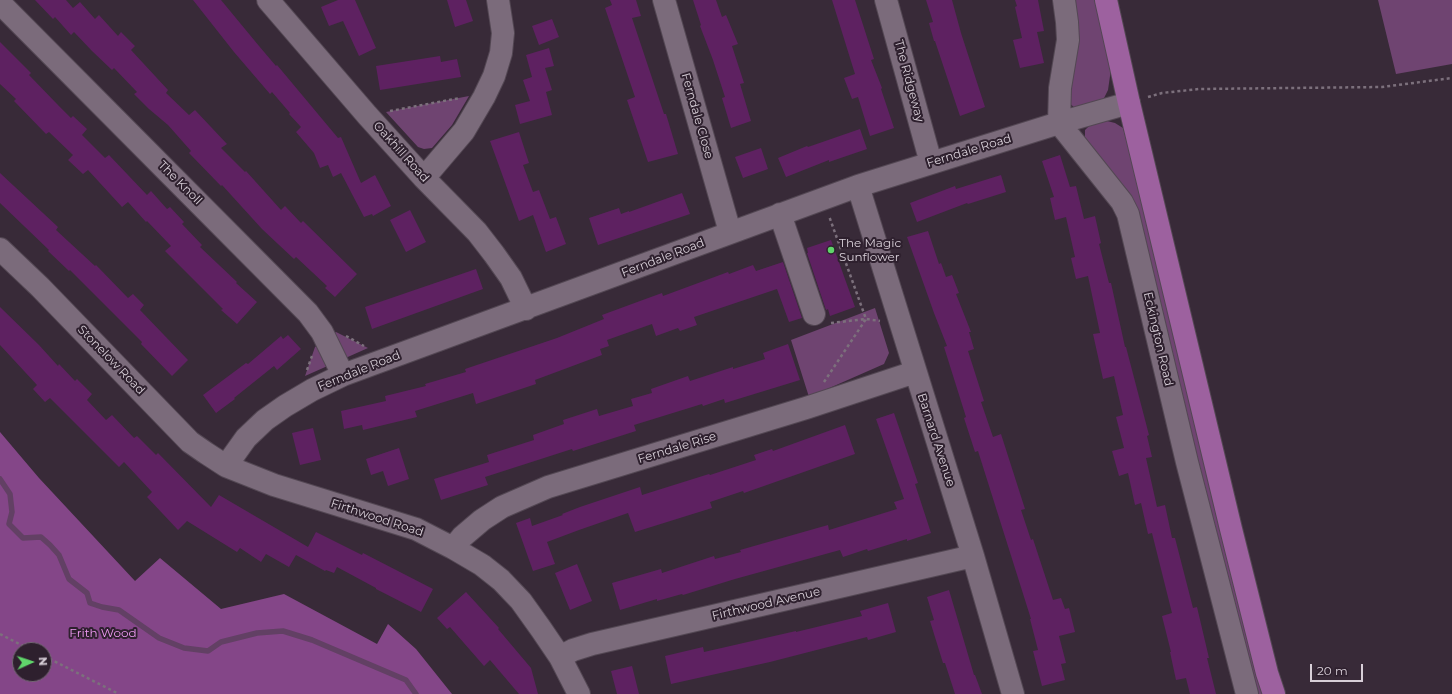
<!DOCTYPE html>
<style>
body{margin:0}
#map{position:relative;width:1452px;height:694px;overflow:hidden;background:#382a38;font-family:Montserrat,sans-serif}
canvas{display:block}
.north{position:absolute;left:12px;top:642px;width:40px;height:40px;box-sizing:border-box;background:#2e202e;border:1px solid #726672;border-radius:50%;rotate:87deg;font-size:11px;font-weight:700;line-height:16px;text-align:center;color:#d8cfd8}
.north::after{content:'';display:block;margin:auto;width:14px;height:18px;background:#60d56b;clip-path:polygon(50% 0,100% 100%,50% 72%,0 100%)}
.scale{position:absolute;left:1310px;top:664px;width:53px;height:18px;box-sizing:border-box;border:2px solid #d8cfd8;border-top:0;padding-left:5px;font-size:12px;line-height:14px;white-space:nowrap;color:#d8cfd8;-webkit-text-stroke:3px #2e202e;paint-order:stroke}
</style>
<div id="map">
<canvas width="1452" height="694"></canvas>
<div class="north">N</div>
<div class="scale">20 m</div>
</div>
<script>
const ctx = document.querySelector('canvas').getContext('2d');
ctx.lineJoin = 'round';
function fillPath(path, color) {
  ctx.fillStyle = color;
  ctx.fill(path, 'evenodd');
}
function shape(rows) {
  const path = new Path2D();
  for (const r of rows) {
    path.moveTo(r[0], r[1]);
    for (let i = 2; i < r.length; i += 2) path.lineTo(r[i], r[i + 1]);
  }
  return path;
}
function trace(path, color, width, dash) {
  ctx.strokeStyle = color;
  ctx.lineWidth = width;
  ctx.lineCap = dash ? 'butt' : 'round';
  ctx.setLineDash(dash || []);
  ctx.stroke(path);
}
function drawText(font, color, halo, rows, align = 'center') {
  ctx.font = font + ' Montserrat,sans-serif';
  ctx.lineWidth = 4;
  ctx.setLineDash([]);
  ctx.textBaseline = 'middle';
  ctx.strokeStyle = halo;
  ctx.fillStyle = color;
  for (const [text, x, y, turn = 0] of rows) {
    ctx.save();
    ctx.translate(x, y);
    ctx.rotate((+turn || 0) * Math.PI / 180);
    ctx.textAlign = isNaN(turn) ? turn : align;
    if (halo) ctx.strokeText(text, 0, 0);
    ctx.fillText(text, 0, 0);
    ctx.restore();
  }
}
fillPath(shape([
 [1072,0,1097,0,1110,63,1110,76,1108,90,1102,102,1075,108,1068,102],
 [1378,0,1452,0,1452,64,1396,74],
 [469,96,452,125,432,148,424,149,418,147,386,112],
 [1107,121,1115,123,1123,128,1144,203,1264,694,1254,694,1135,215,1085,142,1085,130,1092,123],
 [875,308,889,353,884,364,809,397,791,340],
 [336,332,368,348,305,376,315,347]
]), '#6f4471');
fillPath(shape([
 [0,432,39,478,135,581,160,558,221,609,284,594,377,644,388,624,416,649,452,694,0,694],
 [20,650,44,650,44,674,20,674]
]), '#844688');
trace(shape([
 [0,479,10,494,12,512,9,524,23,538,41,537,50,545,59,555,69,579,87,593,90,603,102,607,119,610,159,638,184,648,208,651,221,642,257,633,283,631,312,640,406,680,416,694]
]), '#624064', 5.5);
fillPath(shape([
 [35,0,66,0,73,8,80,2,95,19,99,15,118,36,121,32,135,46,131,50,168,90,166,93,189,115,195,110,227,144,221,148,245,172,246,171,281,210,285,206,301,223,303,221,357,274,335,297,325,288,327,286,296,257,294,259,262,229,222,185,221,186,189,153,191,151,168,125,149,109,134,94,137,92,114,68,112,70,92,51,74,32,71,35,55,17,53,19],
 [193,0,221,0,259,46,276,66,277,65,338,138,341,137,361,183,375,175,391,206,373,216,372,214,364,217,341,173,333,177,328,165,320,168,314,153,296,132,301,127,289,114,290,113,272,92,270,94,234,52],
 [338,0,355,0,376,48,359,56,343,21,329,26,321,7],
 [447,0,466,0,473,21,455,27],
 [610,0,636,0,641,16,632,18,664,114,666,114,678,154,648,162,627,100,635,97,605,8,612,5],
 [693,0,716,0,722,17,726,15,738,44,732,46,744,83,740,84,751,121,731,128,722,98,725,97,713,60,700,26,701,25],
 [832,0,855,0,874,59,871,60,882,88,881,89,894,128,870,136,858,97,852,99,844,78,855,74],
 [926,0,952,0,961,33,985,107,960,116,935,41,934,41,929,23,933,22],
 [1015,0,1038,0,1044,31,1037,32,1044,63,1020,68,1013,40,1022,38,1015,7,1017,6],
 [552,19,559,37,539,45,532,26],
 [0,42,31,73,29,75,57,104,71,118,73,116,87,129,82,135,105,158,109,155,147,195,151,191,167,209,170,207,184,222,182,224,202,245,200,247,237,282,236,283,257,302,237,324,221,310,223,309,165,251,171,246,147,221,146,222,128,202,122,207,88,170,83,174,68,160,73,155,49,132,46,134,14,101,16,99,0,84],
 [549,48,554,66,545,68,552,90,546,92,552,115,520,124,515,105,530,101,523,80,532,77,526,55],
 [440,56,441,62,457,59,461,77,380,90,376,66],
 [860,129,867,149,829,162,829,160,786,177,778,158,807,146,808,147],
 [519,132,529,163,523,165,533,192,539,190,550,219,556,217,566,244,546,252,533,215,519,221,490,141],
 [761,148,768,169,743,178,735,157],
 [1060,155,1070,187,1076,186,1084,219,1095,216,1101,243,1099,244,1109,283,1111,283,1125,347,1126,347,1149,435,1147,436,1152,457,1146,458,1157,507,1165,505,1172,538,1175,538,1193,608,1197,607,1209,658,1207,658,1216,694,1190,694,1186,678,1176,680,1170,652,1171,652,1162,616,1172,613,1152,533,1148,534,1141,503,1135,505,1128,473,1119,476,1112,451,1124,448,1116,417,1123,415,1114,376,1103,379,1093,334,1100,333,1088,276,1076,279,1071,258,1075,257,1066,217,1055,220,1050,198,1054,197,1042,161],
 [0,173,58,227,56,230,95,266,96,265,128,298,133,294,144,305,140,310,188,360,172,376,141,344,142,342,70,270,69,271,48,251,49,250,0,203],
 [1001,175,1006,192,968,204,967,203,917,222,910,203,955,186,956,189],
 [682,193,690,214,598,245,589,218,619,208,621,214,629,211,629,212],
 [410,210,426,242,406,252,390,220],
 [928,231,939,264,941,263,946,277,952,275,959,293,956,294,971,332,969,332,974,349,968,351,984,401,981,402,993,437,1001,434,1025,509,1021,510,1031,540,1033,539,1053,600,1061,598,1065,609,1069,608,1075,632,1059,636,1066,663,1061,664,1065,680,1042,686,1033,651,1038,650,1030,619,1031,619,978,451,975,452,964,418,966,417,944,347,947,346,934,313,907,237],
 [831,240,855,307,830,316,828,309,826,310,807,253,808,253,807,248],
 [783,262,802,318,789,322,777,289,694,317,697,325,680,331,678,328,656,336,652,324,607,340,609,346,600,349,602,355,535,380,536,384,476,404,473,393,415,411,417,417,363,430,362,425,344,429,341,411,386,401,385,396,426,386,425,384,466,372,465,369,557,338,604,319,602,315,640,301,662,293,663,296,728,272,729,274,753,265,756,271],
 [476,269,483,289,372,329,365,307],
 [0,307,39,345,58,366,59,364,75,381,77,379,92,394,87,400,106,420,112,415,134,438,137,436,156,455,158,453,211,507,219,495,308,547,316,532,362,555,363,553,433,589,421,612,376,589,376,588,337,567,334,573,326,570,325,571,296,555,289,567,266,554,261,562,240,548,237,552,187,521,178,530,147,497,152,492,124,462,119,467,50,398,45,402,33,389,37,385,0,345],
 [288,335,301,349,277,370,274,366,234,398,235,399,216,413,203,395,246,363,248,364,281,336,283,339],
 [788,344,800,380,725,403,724,399,703,406,702,404,634,425,636,431,573,451,572,449,485,477,488,485,441,500,434,479,489,462,487,455,534,440,533,435,564,424,563,420,597,409,599,416,633,406,631,399,652,393,651,389,688,376,690,381,733,367,733,369,765,359,763,353],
 [894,413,918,483,915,484,931,533,907,541,907,539,868,551,867,549,843,557,840,550,735,579,683,595,682,594,657,601,657,599,620,610,612,583,661,569,662,573,714,556,715,559,741,552,740,550,828,525,829,530,897,509,894,502,904,499,876,419],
 [845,425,855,454,744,493,743,491,710,502,712,508,635,532,628,513,579,530,547,542,555,564,533,571,516,523,530,518,532,526,563,515,562,514,580,507,640,487,642,495,709,474,710,475,756,460,754,455,772,449,773,451],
 [313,428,321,460,300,465,292,433],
 [399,448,409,479,388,486,383,471,371,475,366,459],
 [577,564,592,601,570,610,555,573],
 [949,590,974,675,975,675,982,694,955,694,945,663,943,663,930,621,934,620,927,597],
 [466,592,499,628,498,629,531,668,538,694,519,694,490,660,484,666,450,627,447,629,437,618],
 [888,603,896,632,868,640,867,637,770,662,671,684,665,656,703,647,704,652,796,631,796,632,862,616,860,611],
 [632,666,639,694,617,694,611,671]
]), '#5e2161');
const minor = shape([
 [268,0,367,115,424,178,477,232,494,254,511,278,526,309],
 [664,0,730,232],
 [886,0,931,163],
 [1064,0,1067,22,1068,40,1060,88,1059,123,1122,202,1128,214,1187,462,1247,694],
 [0,3,308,313,322,332,343,375],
 [424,178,464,131,484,97,494,76,501,53,503,33,498,0],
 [858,186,973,556,1013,694],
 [780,214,814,314],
 [0,249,40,287,190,442,206,453,226,466,274,485,416,529,453,548,482,565,501,580,521,601,541,629,560,657,579,694],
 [226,466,246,438,265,420,285,406,312,390,343,375,858,186,1059,123,1129,103],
 [453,548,462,537,482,520,502,507,548,487,806,408,915,372],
 [560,657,573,650,592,644,973,556]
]);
const major = shape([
 [1106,0,1129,103,1231,529,1267,673,1274,694]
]);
trace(minor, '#534753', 24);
trace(major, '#534753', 24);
trace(shape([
 [1148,97,1162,93,1199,89,1382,87,1452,78],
 [390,111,460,98],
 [831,323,866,319,880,321],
 [346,336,364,346],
 [307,370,312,356],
 [824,382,866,319,829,216],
 [0,634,31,650],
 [44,656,119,694]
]), '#7c707c', 2.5, [3, 3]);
trace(minor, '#7b6b7b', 22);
trace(major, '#9d619f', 22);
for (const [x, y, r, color] of [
 [831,250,4,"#60d56b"]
]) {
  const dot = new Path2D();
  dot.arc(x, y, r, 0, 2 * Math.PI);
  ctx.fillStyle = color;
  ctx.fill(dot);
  trace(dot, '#2e202e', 1.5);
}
drawText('12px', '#d8cfd8', '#2e202e', [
 ["The Ridgeway",909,81,75],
 ["Ferndale Close",697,116,74],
 ["Ferndale Road",969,151,-17],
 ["Oakhill Road",401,152,48],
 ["The Knoll",180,183,45],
 ["Ferndale Road",663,258,-21],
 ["Eckington Road",1158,339,77],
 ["Stonelow Road",111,360,46],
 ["Ferndale Road",359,371,-22],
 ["Barnard Avenue",936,440,72],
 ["Ferndale Rise",677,448,-17],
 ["Firthwood Road",377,518,18],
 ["Firthwood Avenue",766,604,-13]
]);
drawText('12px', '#d8cfd8', '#2e202e', [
 ["The Magic",839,243],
 ["Sunflower",839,257]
], 'left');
drawText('12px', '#f09af4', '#2e202e', [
 ["Frith Wood",103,633]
]);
</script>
